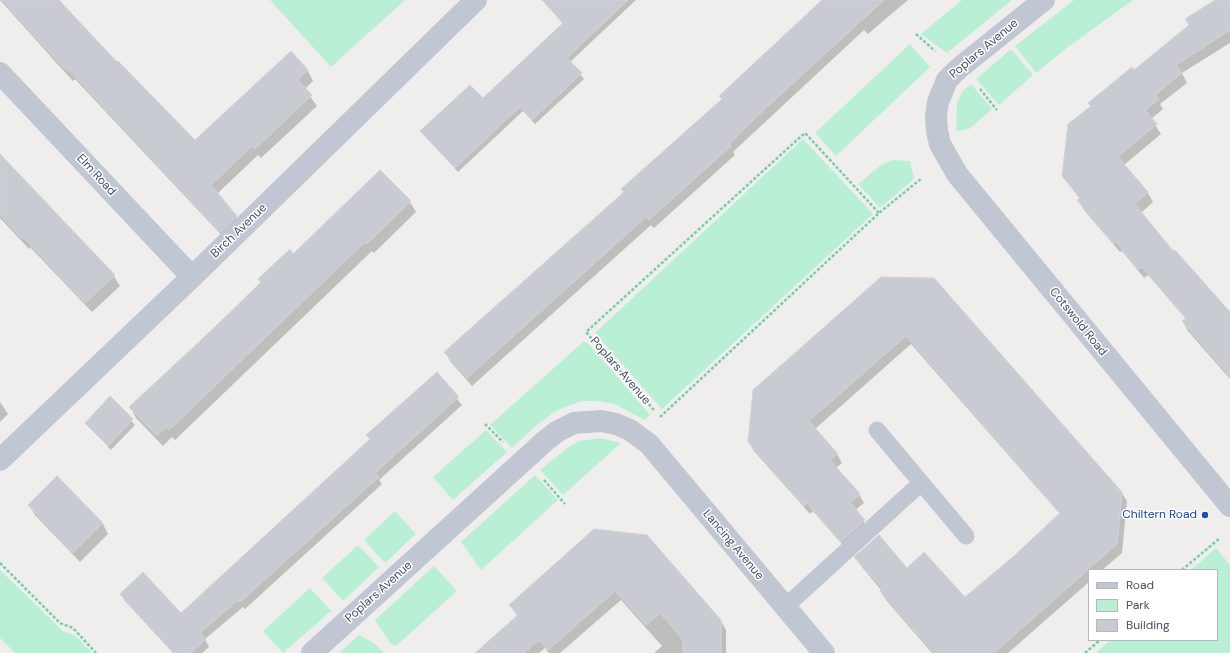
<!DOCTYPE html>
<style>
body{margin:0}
#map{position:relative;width:1230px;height:653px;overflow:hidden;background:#f0eded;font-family:"DM Sans",sans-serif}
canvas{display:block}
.legend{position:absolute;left:1088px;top:569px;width:130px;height:72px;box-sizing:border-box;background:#fff;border:1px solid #b5b8bd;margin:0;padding:5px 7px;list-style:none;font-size:12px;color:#454e5b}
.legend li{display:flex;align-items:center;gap:8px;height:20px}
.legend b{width:20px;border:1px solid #b5b8bd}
</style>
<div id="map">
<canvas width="1230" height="653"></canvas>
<ul class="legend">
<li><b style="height:5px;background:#c0c7d3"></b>Road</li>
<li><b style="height:11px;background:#b9f0d5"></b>Park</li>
<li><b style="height:11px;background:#c9cbd3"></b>Building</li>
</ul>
</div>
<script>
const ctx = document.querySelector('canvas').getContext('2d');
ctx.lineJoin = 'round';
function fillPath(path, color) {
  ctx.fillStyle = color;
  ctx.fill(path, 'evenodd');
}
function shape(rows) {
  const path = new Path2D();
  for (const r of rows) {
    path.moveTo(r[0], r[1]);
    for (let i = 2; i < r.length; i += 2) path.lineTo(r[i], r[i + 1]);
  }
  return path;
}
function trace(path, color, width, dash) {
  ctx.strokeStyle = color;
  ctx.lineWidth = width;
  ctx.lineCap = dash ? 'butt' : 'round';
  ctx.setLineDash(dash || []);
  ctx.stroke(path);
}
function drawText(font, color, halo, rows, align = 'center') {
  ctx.font = font + ' "DM Sans",sans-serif';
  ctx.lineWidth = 3;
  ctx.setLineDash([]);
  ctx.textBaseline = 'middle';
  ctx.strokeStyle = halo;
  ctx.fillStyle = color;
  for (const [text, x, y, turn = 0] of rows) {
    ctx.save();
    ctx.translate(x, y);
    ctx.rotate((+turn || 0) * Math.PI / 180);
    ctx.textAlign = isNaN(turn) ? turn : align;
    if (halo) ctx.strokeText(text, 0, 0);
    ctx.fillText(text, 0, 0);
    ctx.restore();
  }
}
fillPath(shape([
 [270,0,405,0,331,67],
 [962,0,1012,0,947,53,921,34],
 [1074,0,1133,0,1068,47,1036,73,1015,46],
 [910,44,930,67,836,156,815,133],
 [1011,49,1033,75,999,105,976,79],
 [971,84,992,109,969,129,956,131,957,103,962,92],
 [803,139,873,214,662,409,595,333],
 [892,160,910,161,914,179,880,208,858,184,881,165],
 [583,342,588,343,650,415,644,420,615,404,597,401,581,401,556,411,537,425,512,448,490,425],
 [486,430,507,452,453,500,433,477],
 [601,438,621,443,563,495,540,470,570,446,579,441],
 [535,475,558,500,481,570,461,542],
 [395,511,416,534,385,563,364,540],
 [358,545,379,567,343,601,322,578],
 [1216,548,1230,565,1230,653,1096,653,1110,640,1217,640,1217,570,1191,570],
 [434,566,457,591,396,646,390,643,375,620],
 [0,570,64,632,75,635,92,653,15,653,0,638],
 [310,588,331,611,283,653,263,631],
 [359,635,374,643,384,653,339,653]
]), '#b9f0d5');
fillPath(shape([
 [0,0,58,0,117,64,195,141,291,53,308,71,313,81,305,89,317,106,261,158,258,155,217,194,236,216,242,226,227,241,75,79,73,81,53,59],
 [557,0,636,0,570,62,584,79,535,124,523,111,458,172,422,131,483,99,563,24,549,7],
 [831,0,908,0,868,34,864,30,733,152,735,155,654,228,651,225,472,386,450,361,446,353,624,193],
 [1216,0,1230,0,1230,43,1182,73,1187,83,1160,104,1163,109,1151,119,1161,134,1124,165,1148,193,1153,202,1141,213,1173,252,1228,311,1230,310,1230,379,1188,331,1183,322,1186,319,1148,275,1144,278,1122,251,1120,252,1084,210,1078,200,1080,199,1063,176,1134,71,1190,25],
 [0,155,114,276,120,286,92,312,30,247,29,249,0,218],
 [410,202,416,212,374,253,372,251,175,440,172,437,163,446,136,418,131,408,261,282,293,255],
 [882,278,1121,492,1127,501,1122,553,1102,570,1089,570,1089,582,1008,653,932,653,886,600,881,592,882,591,861,566,856,558,907,569,965,599,1014,557,1060,514,911,344,815,429,837,454,842,463,836,468,859,494,864,503,855,510,869,529,847,550,813,511,810,514,754,451,749,442],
 [437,374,462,405,379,480,382,484,245,609,243,607,205,639,209,647,202,653,173,653,125,601,121,594,181,614,370,440,367,435],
 [110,398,135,425,111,450,86,423],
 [0,402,8,414,0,422],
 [57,478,103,524,108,534,80,562,35,515,29,505],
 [595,530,721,621,726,630,726,653,654,653,662,646,621,600,560,653,549,653,545,648,539,653,477,653,518,617,510,605]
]), '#0003');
const building = shape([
 [2,0,59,0,117,62,118,61,195,140,291,51,308,70,298,80,312,95,255,149,252,146,211,185,237,216,220,232,69,70,67,71,46,49,2,0],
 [542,0,628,0,567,58,582,73,532,120,520,107,455,168,420,131,470,85,483,98,563,23,542,0],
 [822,0,884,0,767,107,729,144,731,146,710,165,649,220,646,217,467,378,444,352,624,192,621,189,722,99,719,96,822,0],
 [1215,0,1230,0,1230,30,1176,65,1182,73,1155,95,1159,99,1145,110,1157,124,1118,157,1148,192,1135,204,1173,251,1175,250,1230,312,1230,377,1182,321,1186,318,1142,267,1138,269,1116,242,1114,244,1077,200,1080,198,1062,176,1068,124,1091,106,1088,103,1132,67,1134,70,1189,25,1185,19,1215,0],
 [0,154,115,275,85,303,24,238,22,239,0,215,0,154],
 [380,170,411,201,367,244,365,242,169,430,166,427,157,436,129,407,227,316,261,282,258,279,290,249,293,254,380,170],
 [881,277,934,278,1122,492,1117,544,994,653,934,653,880,591,883,589,854,557,879,535,907,568,924,552,965,597,1014,556,1060,513,906,336,809,421,838,454,830,460,860,494,850,502,865,520,841,542,807,503,804,506,748,442,753,390,881,277],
 [437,372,459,397,375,473,379,477,240,602,238,600,200,633,206,639,191,653,174,653,120,594,143,572,181,613,370,439,366,435,437,372],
 [110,396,133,419,108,446,85,423,110,396],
 [57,476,103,523,73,553,28,505,57,476],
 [594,529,647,535,721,620,721,653,683,653,683,640,660,613,646,625,615,591,548,650,539,640,524,653,475,653,518,615,509,605,594,529]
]);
fillPath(building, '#c9cbd3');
trace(building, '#d1d2d9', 1);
trace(shape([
 [916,34,935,51],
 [980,89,997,110],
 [654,410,586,332,797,140,805,133,879,213],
 [660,417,879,213,922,178],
 [485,424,503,442],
 [544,480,565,504],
 [0,563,60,623,73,628,96,653],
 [1182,570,1220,538],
 [1085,653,1100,640]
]), '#6fcfac', 2.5, [3, 2]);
trace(shape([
 [877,430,966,536],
 [785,607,921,483]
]), '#c0c7d3', 17);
trace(shape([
 [1044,0,958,69,947,80,938,102,936,116,937,131,940,144,957,174,1230,506],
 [0,73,192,277],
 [0,460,192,277,476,0],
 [312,653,545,441,558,431,574,423,601,421,616,424,630,430,649,444,824,653]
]), '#c0c7d3', 22);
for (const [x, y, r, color] of [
 [1205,515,4,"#1a4fb4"]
]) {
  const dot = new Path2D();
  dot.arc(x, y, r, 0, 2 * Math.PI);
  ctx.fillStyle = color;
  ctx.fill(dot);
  trace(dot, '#fff', 1.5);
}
drawText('12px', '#454e5b', '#fff', [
 ["Poplars Avenue",984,49,-40],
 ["Elm Road",96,175,47],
 ["Birch Avenue",239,231,-44],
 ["Cotswold Road",1078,322,51],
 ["Poplars Avenue",620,371,49],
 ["Lancing Avenue",733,545,50],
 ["Poplars Avenue",379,592,-42]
]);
drawText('12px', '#164399', '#fff', [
 ["Chiltern Road",1197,515]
], 'right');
</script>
